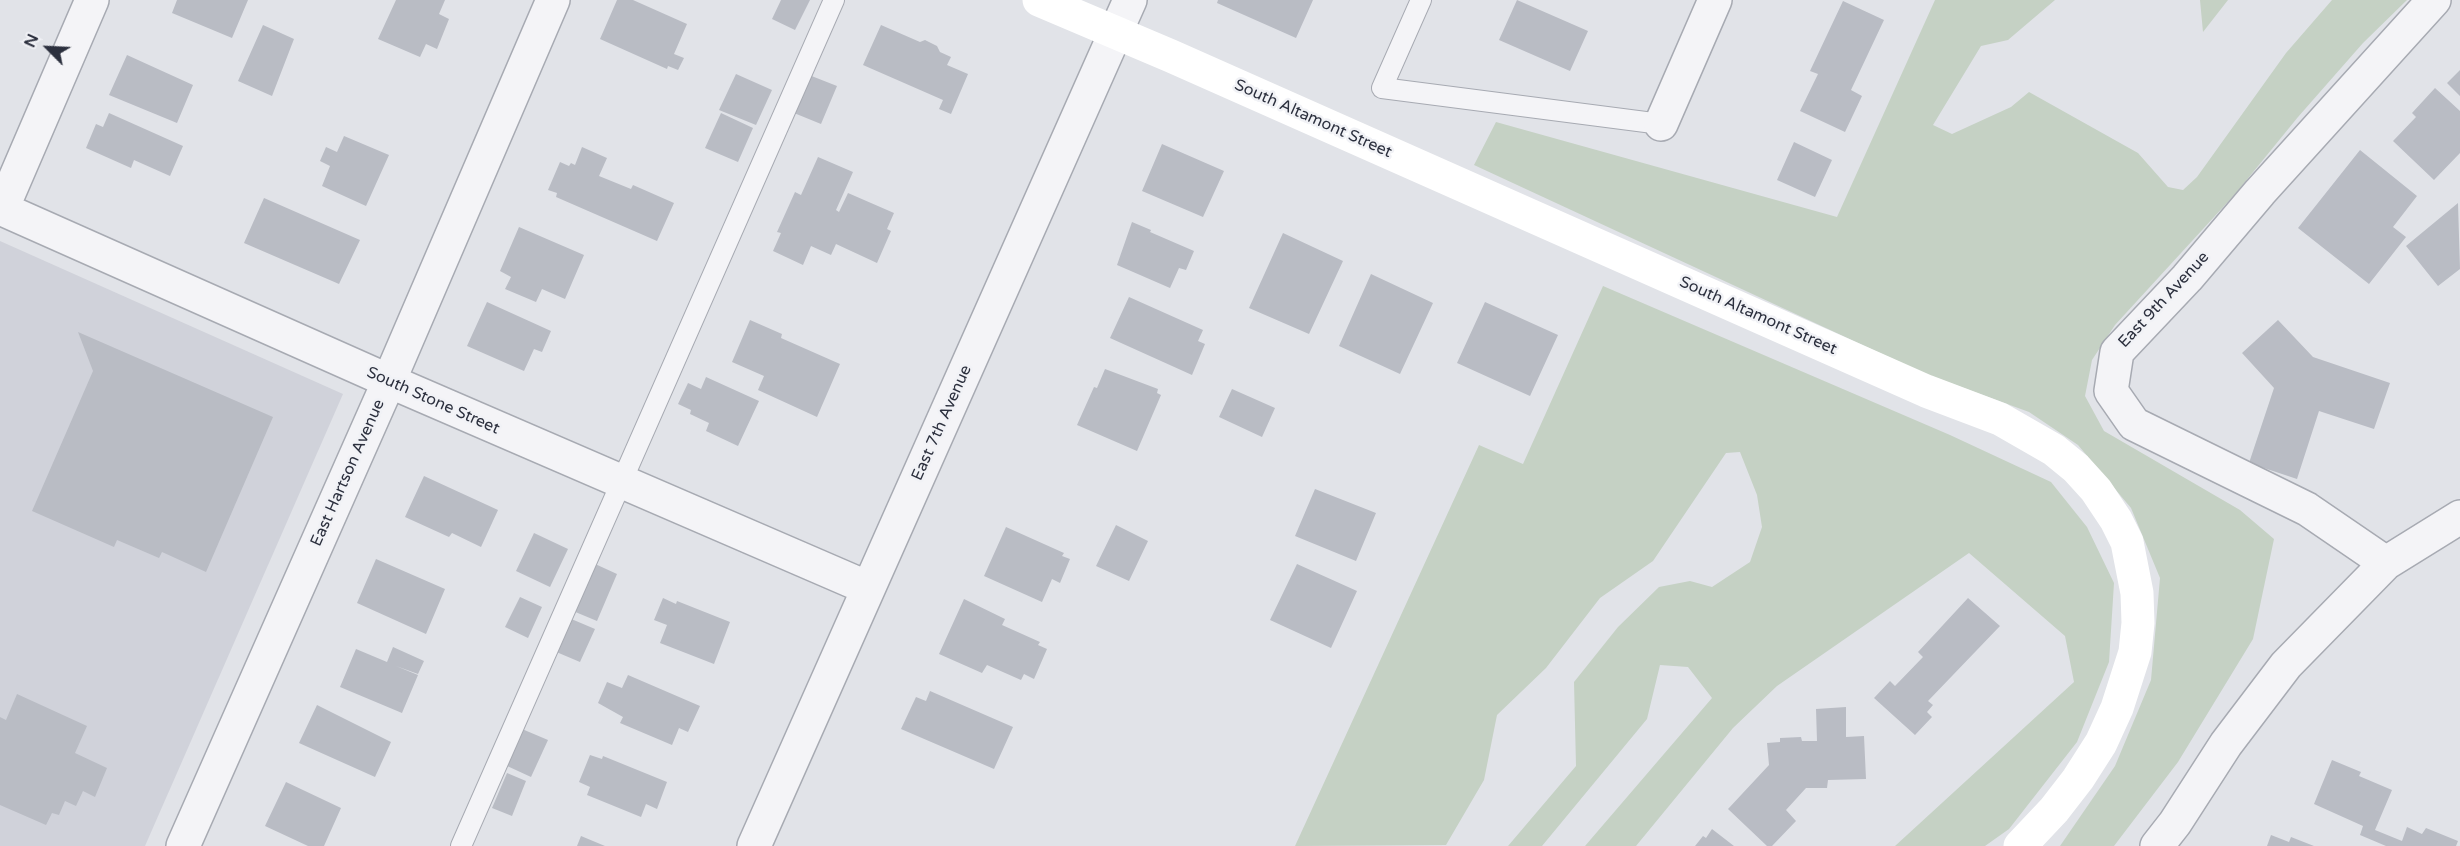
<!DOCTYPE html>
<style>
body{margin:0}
#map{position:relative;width:2460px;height:846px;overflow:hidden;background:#e1e3e8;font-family:"Varela Round",sans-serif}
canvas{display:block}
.north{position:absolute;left:18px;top:18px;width:60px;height:60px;-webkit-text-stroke:4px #f1f2f6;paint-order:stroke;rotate:294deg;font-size:16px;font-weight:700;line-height:24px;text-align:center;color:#2c303e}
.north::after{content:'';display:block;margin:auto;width:21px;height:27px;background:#2c303e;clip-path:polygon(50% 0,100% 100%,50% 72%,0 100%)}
</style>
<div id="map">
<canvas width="2460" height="846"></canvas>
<div class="north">N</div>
</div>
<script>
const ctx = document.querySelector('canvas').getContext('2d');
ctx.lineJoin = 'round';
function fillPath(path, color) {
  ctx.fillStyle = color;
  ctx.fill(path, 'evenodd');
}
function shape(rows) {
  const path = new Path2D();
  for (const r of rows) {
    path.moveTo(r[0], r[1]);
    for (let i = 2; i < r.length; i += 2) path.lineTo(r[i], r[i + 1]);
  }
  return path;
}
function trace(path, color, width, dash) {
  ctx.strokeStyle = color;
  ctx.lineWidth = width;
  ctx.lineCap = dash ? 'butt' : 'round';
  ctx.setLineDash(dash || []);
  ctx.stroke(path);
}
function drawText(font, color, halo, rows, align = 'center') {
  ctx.font = font + ' "Varela Round",sans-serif';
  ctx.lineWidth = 5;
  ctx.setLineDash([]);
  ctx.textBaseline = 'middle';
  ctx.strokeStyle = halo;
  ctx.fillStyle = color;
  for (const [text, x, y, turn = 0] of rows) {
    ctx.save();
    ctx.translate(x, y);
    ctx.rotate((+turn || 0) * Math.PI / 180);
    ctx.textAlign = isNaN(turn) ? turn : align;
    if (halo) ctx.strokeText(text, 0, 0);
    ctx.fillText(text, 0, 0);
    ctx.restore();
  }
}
fillPath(shape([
 [0,241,343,394,145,846,0,846]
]), '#d0d2da');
fillPath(shape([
 [1935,0,2055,0,2008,40,1981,46,1933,125,1952,134,2011,107,2029,92,2138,153,2168,187,2183,190,2197,177,2286,53,2332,0,2407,0,2363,43,2298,117,2236,193,2115,325,2092,360,2085,396,2104,431,2240,510,2274,539,2253,639,2178,762,2114,846,2060,846,2115,766,2151,680,2160,578,2131,508,2078,445,2029,412,1923,373,1474,165,1496,122,1837,217],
 [2200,0,2228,0,2203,32],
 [1603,286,1950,435,2051,482,2087,527,2114,583,2109,662,2077,742,2009,829,1985,846,1895,846,2074,682,2065,636,1969,553,1777,686,1733,728,1636,846,1585,846,1712,698,1688,667,1660,665,1647,719,1542,846,1508,846,1576,766,1574,682,1618,627,1659,587,1690,581,1712,587,1750,562,1762,527,1757,495,1740,452,1726,453,1653,561,1600,598,1546,668,1497,715,1484,780,1446,845,1295,846,1479,445,1523,464]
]), '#c5d1c4');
fillPath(shape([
 [177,0,248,0,232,38,172,13],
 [396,0,445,0,439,14,449,19,437,49,426,44,420,57,378,39],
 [617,0,633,0,687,24,674,54,684,58,678,70,668,66,667,69,600,39],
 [781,0,810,0,795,30,772,19],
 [1218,0,1313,0,1296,38,1217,3],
 [1517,0,1588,31,1570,71,1499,40],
 [1843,1,1884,20,1851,90,1862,96,1845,132,1800,111,1818,74,1810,71],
 [263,25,294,39,272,96,238,81],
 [881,25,920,42,925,40,937,46,940,52,951,57,947,65,968,74,951,114,939,109,943,100,863,65],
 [127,55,193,85,177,123,109,95],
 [2460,70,2460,96,2447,83],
 [736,74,772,90,756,125,719,110],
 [809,75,837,86,821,124,794,113],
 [2435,88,2460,111,2460,153,2434,180,2393,141,2416,117,2412,113],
 [109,113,183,146,170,176,134,160,131,168,86,148,96,124,103,127],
 [721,113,753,128,738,162,705,148],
 [344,136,389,155,366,206,322,186,330,166,320,161,326,147,337,152],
 [1794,142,1832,160,1815,197,1777,180],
 [1162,144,1224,171,1203,217,1142,191],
 [582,147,607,158,599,176,631,189,633,185,674,203,657,241,556,197,557,193,548,190,560,162,569,166,571,163,575,165],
 [2360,150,2417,196,2393,227,2406,237,2369,284,2298,228],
 [818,157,853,172,836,210,839,212,848,193,894,213,887,229,891,231,877,263,836,244,831,255,811,246,803,265,773,251,781,233,777,232,795,192,801,195],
 [264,198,360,240,339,284,244,243],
 [2458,203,2460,269,2438,286,2406,246],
 [1132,222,1151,230,1150,232,1194,251,1186,270,1179,268,1170,288,1117,265],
 [519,227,584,255,565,299,542,289,536,302,505,289,511,277,500,271],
 [1283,233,1343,261,1309,334,1249,308],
 [1371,274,1433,303,1400,374,1339,346],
 [1129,297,1203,330,1198,341,1205,344,1192,375,1110,338],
 [487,302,551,331,542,352,534,349,524,371,467,346],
 [1485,302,1558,335,1530,396,1457,363],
 [750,320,782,334,781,338,840,364,817,417,758,390,764,376,732,362],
 [2278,320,2313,357,2390,383,2374,429,2319,411,2297,479,2249,463,2274,388,2242,353],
 [78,332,273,417,206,572,162,552,159,558,117,540,114,547,32,511,93,371],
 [1105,369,1158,389,1157,393,1161,395,1137,451,1077,425,1094,387,1097,388],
 [706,377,759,401,738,446,706,431,709,423,690,414,691,410,678,404,688,383,701,389],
 [1232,389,1275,408,1262,437,1219,417],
 [424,476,498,510,481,547,452,533,449,537,405,517],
 [1315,489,1376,513,1356,561,1295,536],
 [1116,525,1148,541,1129,581,1096,566],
 [1006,527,1064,553,1062,556,1070,559,1060,583,1052,579,1042,602,984,576],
 [534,533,568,549,550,587,516,571],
 [376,559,445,589,426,634,357,603],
 [593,563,617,574,597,621,573,611],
 [1297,564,1357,591,1331,648,1270,620],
 [520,597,542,607,528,638,505,627],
 [663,598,676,604,677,601,730,622,714,664,660,643,667,625,654,620],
 [1968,598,2000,626,1928,701,1933,705,1927,712,1932,717,1915,735,1874,698,1890,681,1895,686,1923,657,1918,652],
 [964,599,1005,619,1002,625,1040,642,1038,645,1047,649,1034,679,1024,674,1021,680,987,665,982,673,939,654],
 [569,618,595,629,580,662,554,651],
 [393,647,424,661,418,674,396,666,418,675,402,713,340,687,356,649,387,662],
 [628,675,700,706,688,732,679,728,672,745,620,723,623,717,598,703,607,682,622,688],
 [930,691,1013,727,994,769,901,729,916,697,926,701],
 [17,694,87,726,75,753,107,768,95,797,83,791,76,806,65,801,59,815,52,813,46,825,0,805,0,717,6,720],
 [317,705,391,742,375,777,299,743],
 [1846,707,1846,737,1864,736,1866,779,1828,780,1827,788,1806,788,1786,810,1796,821,1772,846,1767,846,1728,809,1769,765,1767,743,1780,742,1780,738,1801,737,1802,741,1817,741,1816,709],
 [522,729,548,740,531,777,505,765],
 [590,755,602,759,603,756,667,782,657,809,646,804,641,817,587,795,590,787,579,782],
 [2332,760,2361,772,2359,776,2392,790,2375,830,2402,841,2407,827,2422,834,2426,828,2458,841,2456,846,2386,846,2360,835,2363,826,2314,804],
 [507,773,526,781,512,816,492,808],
 [286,782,341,808,324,846,308,846,265,826],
 [1712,829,1734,846,1695,846,1703,836,1706,838],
 [2271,835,2289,842,2291,837,2314,846,2267,846],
 [581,836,605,846,577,846]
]), '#b9bcc4');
const lane = shape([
 [1421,0,1382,88,1661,124],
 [461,846,834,0]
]);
const street = shape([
 [1661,124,1715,0],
 [0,208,389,381,868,588],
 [2,209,92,0],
 [2386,563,2307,509,2134,424,2111,391,2117,352,2187,278,2260,192,2434,0],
 [183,846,389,381,553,0],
 [754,846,1130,0],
 [2157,846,2175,823,2226,744,2286,665,2386,563,2460,517]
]);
trace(lane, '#a7aab2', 22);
trace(street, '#a7aab2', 36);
trace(lane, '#f4f4f7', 20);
trace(street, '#f4f4f7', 33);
trace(shape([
 [1039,0,1171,56,1926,391,2000,419,2054,450,2076,468,2096,490,2116,520,2127,542,2137,593,2138,623,2135,652,2117,708,2101,743,2078,779,2054,810,2020,846]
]), '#fff', 33);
drawText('16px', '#2c303e', '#f1f2f6', [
 ["South Altamont Street",1313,119,24],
 ["East 9th Avenue",2164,300,-47],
 ["South Altamont Street",1758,316,24],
 ["South Stone Street",433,401,24],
 ["East 7th Avenue",942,423,-66],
 ["East Hartson Avenue",348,473,-66]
]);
</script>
